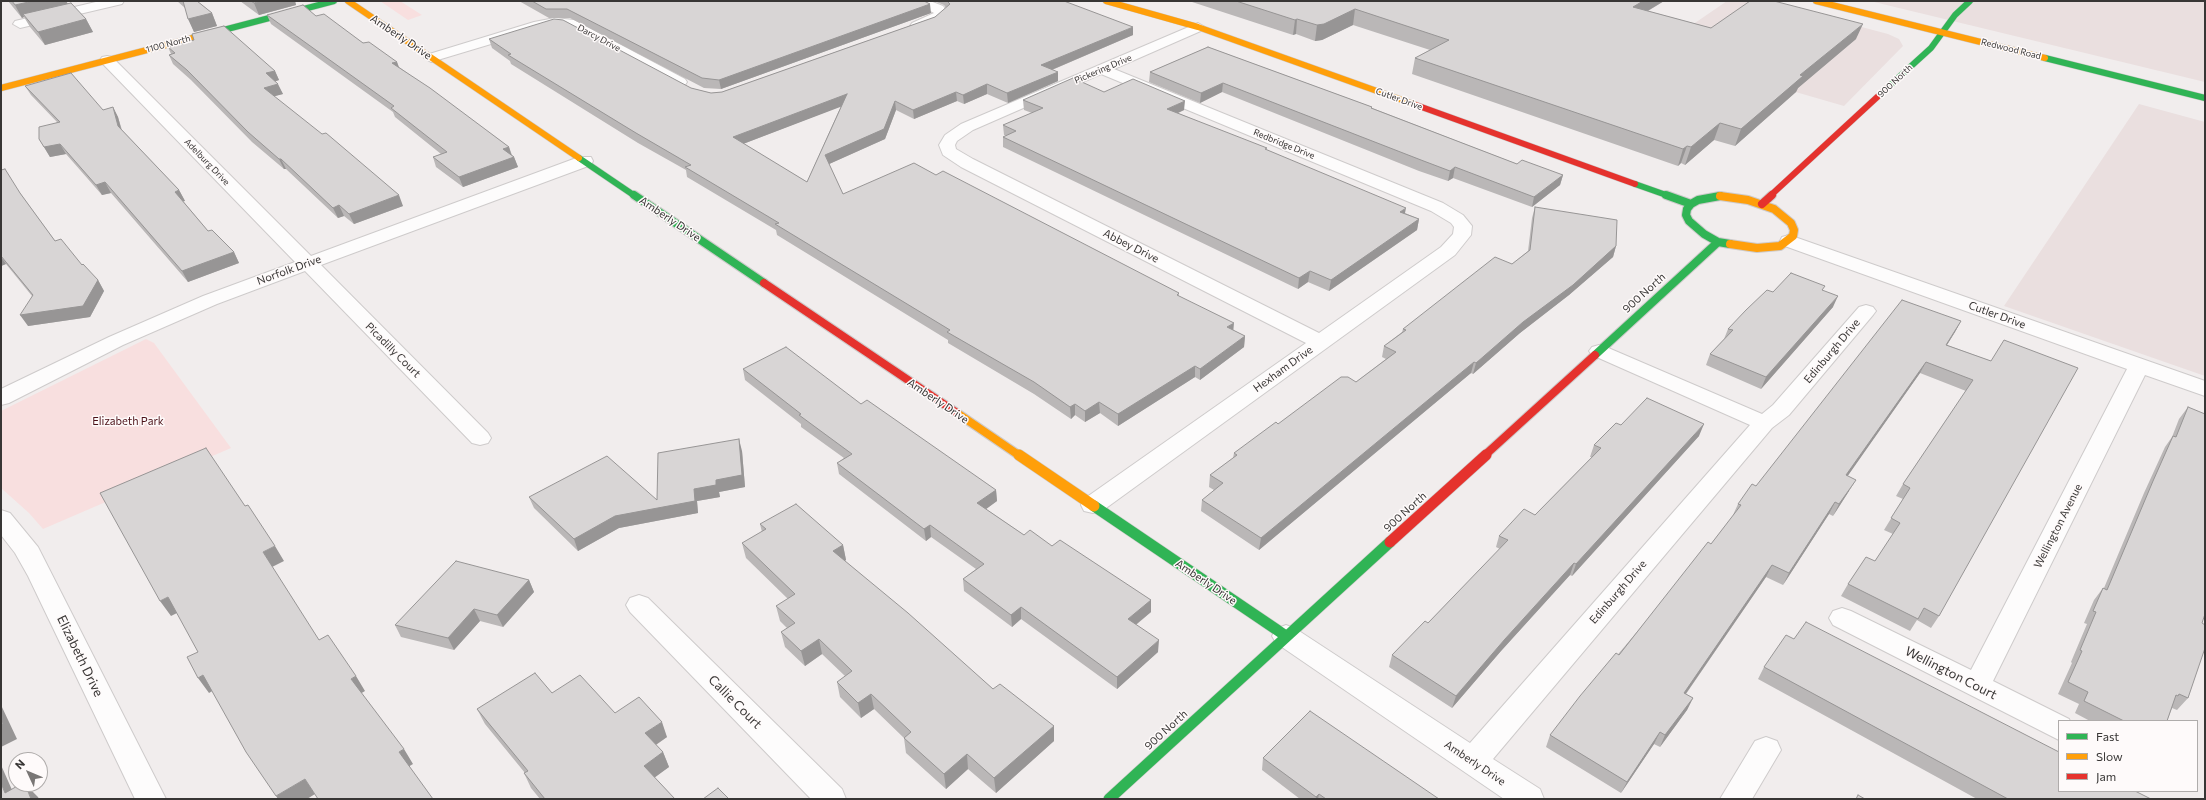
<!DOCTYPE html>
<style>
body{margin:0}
#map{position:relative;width:2206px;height:800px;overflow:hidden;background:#f1eded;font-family:Commissioner,sans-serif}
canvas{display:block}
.frame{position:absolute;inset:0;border:2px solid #383635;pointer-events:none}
.legend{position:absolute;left:2058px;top:720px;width:140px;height:72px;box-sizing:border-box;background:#fefafa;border:1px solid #afacab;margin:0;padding:5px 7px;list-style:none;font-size:12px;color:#383635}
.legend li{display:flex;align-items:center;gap:8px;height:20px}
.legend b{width:20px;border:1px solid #afacab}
.north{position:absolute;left:8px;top:752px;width:40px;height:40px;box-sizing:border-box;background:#fefafa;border:1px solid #afacab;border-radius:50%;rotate:314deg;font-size:11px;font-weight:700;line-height:16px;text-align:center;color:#383635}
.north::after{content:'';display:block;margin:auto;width:14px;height:18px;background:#797675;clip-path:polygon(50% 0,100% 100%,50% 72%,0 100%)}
</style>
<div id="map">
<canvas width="2206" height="800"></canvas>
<div class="frame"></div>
<ul class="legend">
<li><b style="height:5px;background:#30b455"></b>Fast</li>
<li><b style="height:5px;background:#ff9f0a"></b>Slow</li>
<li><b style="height:5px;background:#e5322d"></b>Jam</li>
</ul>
<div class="north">N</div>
</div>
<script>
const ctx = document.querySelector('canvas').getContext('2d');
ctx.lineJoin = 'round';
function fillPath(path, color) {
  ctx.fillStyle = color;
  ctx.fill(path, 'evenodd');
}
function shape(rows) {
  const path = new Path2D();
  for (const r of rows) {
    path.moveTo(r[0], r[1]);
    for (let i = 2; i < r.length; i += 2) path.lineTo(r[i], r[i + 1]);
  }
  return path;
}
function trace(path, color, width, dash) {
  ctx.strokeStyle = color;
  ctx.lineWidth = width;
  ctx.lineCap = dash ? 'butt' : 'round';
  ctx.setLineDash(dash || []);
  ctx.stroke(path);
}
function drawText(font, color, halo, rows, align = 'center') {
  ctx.font = font + ' Commissioner,sans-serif';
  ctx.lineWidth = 3;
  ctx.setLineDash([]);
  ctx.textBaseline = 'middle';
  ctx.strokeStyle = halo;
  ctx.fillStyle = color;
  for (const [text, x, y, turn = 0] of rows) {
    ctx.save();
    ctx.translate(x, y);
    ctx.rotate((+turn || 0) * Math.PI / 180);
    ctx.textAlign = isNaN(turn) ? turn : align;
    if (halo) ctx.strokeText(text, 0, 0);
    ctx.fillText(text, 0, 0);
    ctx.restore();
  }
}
fillPath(shape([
 [1727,1,1763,1,1888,34,1899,39,1903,46,1844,106,1654,51],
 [1870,1,2205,1,2205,82],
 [2139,104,2205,122,2205,376,2004,306]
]), '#eadfdf');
fillPath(shape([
 [380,1,400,1,422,15,408,20],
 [146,339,154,343,231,448,43,529,29,513,1,488,1,411]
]), '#f8dfdf');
const street = shape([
 [100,1,124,1,122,4,20,28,13,24,15,21,100,1],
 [912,1,930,1,943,6,949,14,940,22,922,29,912,29,910,26,912,23,934,13,912,1],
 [555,18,574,20,685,79,687,82,685,85,680,86,675,85,566,27,555,26,541,29,431,62,424,58,426,55,534,22,555,18],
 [1198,23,1205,27,1203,30,1114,69,1443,203,1463,215,1472,226,1471,235,1455,255,1102,511,1093,513,1084,511,1081,505,1084,499,1306,343,961,167,943,155,939,145,945,135,961,124,1198,23],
 [1101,74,1431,211,1451,223,1454,227,1453,234,1441,247,1319,333,973,159,956,149,955,145,957,141,973,130,1101,74],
 [107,56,112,57,311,256,579,157,591,157,593,161,591,165,321,265,488,433,491,438,488,443,480,445,472,443,305,271,217,304,123,345,9,403,1,405,1,389,109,337,203,296,295,262,102,63,100,60,102,57,107,56],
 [1789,235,2205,381,2205,396,2145,375,1993,681,2069,719,2070,721,2059,721,2059,740,1833,625,1829,618,1833,611,1842,608,1851,611,1971,670,2127,369,1782,245,1780,241,1782,237,1789,235],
 [1866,305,1873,307,1876,311,1873,315,1789,415,1772,428,1493,759,1540,789,1544,799,1504,799,1276,643,1272,636,1276,629,1286,625,1296,629,1470,743,1750,425,1592,355,1589,351,1592,347,1599,345,1606,347,1762,414,1773,405,1859,307,1866,305],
 [1,510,10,513,38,547,166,799,135,799,28,576,15,553,1,535,1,510],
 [639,595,648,598,842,789,846,799,811,799,630,612,626,605,630,598,639,595],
 [1766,737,1777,741,1781,750,1752,799,1720,799,1755,741,1766,737]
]);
const fastFar2 = shape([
 [193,38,334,1],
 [2045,58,2205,98],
 [1887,88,1931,48,1955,15,1970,1],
 [579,158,635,196],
 [1635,184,1669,196]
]);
const fastFar1 = shape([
 [634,195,764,283],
 [1666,195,1691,204],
 [1720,196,1698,200,1691,204,1687,209,1686,215,1689,221,1704,234,1718,242,1730,244],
 [1595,355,1718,242]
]);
const fast = shape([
 [1094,506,1286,636],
 [1109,799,1390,542]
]);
const slowFar2 = shape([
 [348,1,579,158],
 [1106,1,1198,27,1416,105],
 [1816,1,2045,58],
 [1,88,193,38]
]);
const slowFar1 = shape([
 [1720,196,1748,200,1774,209,1791,223,1794,230,1793,236,1780,246,1757,248,1730,244],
 [957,413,1020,456]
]);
const slow = shape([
 [1019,455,1094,506]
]);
const jamFar2 = shape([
 [1416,105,1635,184],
 [1770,196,1887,88]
]);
const jamFar1 = shape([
 [1762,204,1772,195],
 [764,283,957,413],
 [1484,456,1595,355]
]);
const jam = shape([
 [1390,542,1486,455]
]);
trace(street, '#cecbcb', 2);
trace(fastFar2, '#cecbcb', 7);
trace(fastFar1, '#cecbcb', 10);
trace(fast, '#cecbcb', 12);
trace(slowFar2, '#cecbcb', 7);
trace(slowFar1, '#cecbcb', 10);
trace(slow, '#cecbcb', 12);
trace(jamFar2, '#cecbcb', 7);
trace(jamFar1, '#cecbcb', 10);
trace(jam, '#cecbcb', 12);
fillPath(street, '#fdfcfc');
trace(fastFar2, '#30b455', 6);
trace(fastFar1, '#30b455', 8);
trace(fast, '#30b455', 11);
trace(slowFar2, '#ff9f0a', 6);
trace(slowFar1, '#ff9f0a', 8);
trace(slow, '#ff9f0a', 11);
trace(jamFar2, '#e5322d', 6);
trace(jamFar1, '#e5322d', 8);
trace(jam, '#e5322d', 11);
fillPath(shape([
 [8,1,66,1,68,4,86,19,93,32,45,45,30,27,24,17,22,18],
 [177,1,197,1,212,13,217,26,194,32,185,8],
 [240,1,295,1,296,5,259,15],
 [519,1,924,1,931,13,721,89,704,88,570,18,549,18],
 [934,1,1064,1,1133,35,1052,70,1058,81,1008,103,987,94,964,104,957,101,914,119,896,110,885,139,829,164,843,194,936,175,1179,293,1179,296,1233,330,1245,336,1244,347,1200,380,1195,377,1118,426,1100,413,1085,422,1075,415,1071,419,1034,394,948,343,948,340,777,235,776,230,687,177,686,170,638,143,511,64,510,61,492,48,489,39,711,93,722,92,935,17,946,8,944,5],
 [841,106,807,182,743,144],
 [1189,1,1664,1,1648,11,1711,28,1856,39,1798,88,1796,92,1735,146,1714,140,1685,165,1681,163,1678,166,1412,74,1415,58,1430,50,1353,25,1322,40,1315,41,1296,34,1293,35],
 [267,15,316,16,397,62,399,67,509,147,512,155,514,157,518,167,463,187,436,167,433,157,441,154,395,117,393,112,271,24],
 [168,47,275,71,279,80,275,81,283,94,274,96,403,206,354,224,344,216,338,218,286,169,284,169,252,142,191,80,173,64,169,55,171,54],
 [1208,47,1372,107,1372,108,1517,164,1563,175,1560,185,1532,207,1453,178,1448,181,1419,171,1222,92,1200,103,1149,82,1150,72],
 [25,86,103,110,113,107,118,117,122,130,179,190,185,201,183,201,208,231,234,252,239,263,188,282,111,193,102,195,66,154,50,157,39,139,57,122,31,95],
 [1104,92,1184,110,1178,113,1267,150,1405,213,1419,219,1417,230,1329,291,1308,282,1298,289,1003,147,1003,137,1006,136,1004,135,1003,125,1032,113,1024,110,1023,100],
 [1,170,20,193,55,241,98,280,104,291,90,317,28,326,32,296,6,264,1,266],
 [1535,207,1616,246,1613,257,1569,295,1520,333,1473,374,1471,373,1259,550,1201,511,1202,500,1214,490,1209,487,1210,475,1233,458,1234,453,1278,424,1356,382,1386,359,1382,357,1384,346,1402,332,1403,329,1512,264,1528,251,1532,218],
 [1823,290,1833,307,1761,389,1706,365,1710,354,1724,339,1728,329,1773,292],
 [1961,321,1955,332,1947,345,1991,361,1939,616,1931,628,1917,620,1910,631,1841,596,1848,584,1875,561,1893,534,1884,530,1903,499,1896,496,1903,484,1966,391,1920,373,1847,476,1849,491,1833,516,1829,514,1783,585,1766,577,1686,694,1693,698,1687,710,1660,747,1654,744,1621,793,1546,747,1550,735,1711,544,1733,516,1733,515,1738,504,1756,486],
 [743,369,861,404,996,490,997,501,986,509,1024,535,1052,546,1151,600,1151,612,1136,625,1158,652,1117,689,1021,619,1012,627,964,591,963,579,976,569,931,537,926,541,839,474,837,463,844,458,801,427,801,424,745,380],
 [2188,407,2202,623,2188,698,2177,710,2172,708,2167,721,2090,721,2075,713,2079,704,2058,694,2072,663,2071,662,2087,624,2084,623,2094,600,2103,588,2104,588,2144,493,2165,447,2172,437,2179,419],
 [1621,425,1699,436,1572,576,1570,575,1501,651,1452,708,1389,667,1392,655,1428,623,1500,549,1496,547,1499,536,1535,515,1592,457,1590,457,1594,445],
 [742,451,745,487,719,492,720,497,697,501,698,513,619,528,578,551,534,508,529,497,657,500],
 [760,524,843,545,846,560,845,561,993,689,1054,726,1054,741,996,793,968,769,946,789,906,753,904,738,874,709,861,718,840,697,837,682,845,676,822,654,805,666,785,647,781,632,787,628,780,621,776,606,788,599,746,558,742,543,762,532],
 [529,580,534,592,503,627,480,621,454,650,401,637,395,625],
 [1764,667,2151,799,1977,799,1758,679],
 [552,693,615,713,667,737,656,745,663,752,669,767,654,777,675,799,540,799,531,788,524,773,525,773,485,724,477,709],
 [1263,758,1439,799,1300,799,1262,770]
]), '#bab7b7');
fillPath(shape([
 [33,1,66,1,70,7,23,14,24,17,22,18,15,5],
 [261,1,295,1,296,5,259,15,254,3],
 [1643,1,1664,1,1629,22,1633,7],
 [930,4,931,13,721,89,719,80],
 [1355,9,1353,25,1322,40,1315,41,1317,25],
 [212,13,217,26,194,32,188,19],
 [86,19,93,32,45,45,38,32],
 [1297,19,1296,34,1293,35,1295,20],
 [1863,24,1856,39,1798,88,1796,92,1735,146,1741,129,1800,75],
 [1133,27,1133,35,1042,74,1041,65],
 [397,62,400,71,392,63],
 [275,71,279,80,271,83,266,73],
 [1058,72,1058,81,1008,103,1007,93],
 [1223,83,1222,92,1200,103,1201,93],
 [278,84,283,94,268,98,264,88],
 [987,84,987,94,964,104,963,95],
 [956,92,957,101,914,119,913,110],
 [847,94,848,104,735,147,733,137],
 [895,101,896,110,885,139,827,165,825,155],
 [1185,101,1184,110,1167,118,1167,109],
 [113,107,118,117,123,136,118,126],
 [1720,123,1714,140,1685,165,1691,147],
 [60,144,66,154,50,157,44,147],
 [1687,146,1681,163,1678,166,1683,149],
 [509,147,512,157,503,149],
 [514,157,518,167,463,187,459,177],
 [279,159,281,159,286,169,284,169],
 [1455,167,1453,178,1448,181,1450,171],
 [1563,175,1560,185,1532,207,1534,197],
 [105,182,111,193,102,195,96,185],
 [179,190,185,201,181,202,175,192],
 [399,195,403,206,354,224,349,214],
 [339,205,344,216,338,218,333,208],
 [1406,208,1404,218,1400,212],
 [1419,219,1417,230,1329,291,1331,280],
 [1616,246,1613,257,1569,295,1520,333,1473,374,1476,363,1523,322],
 [234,252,239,263,188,282,182,271],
 [1,257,6,264,1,266],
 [1310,271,1308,282,1298,289,1299,278],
 [98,280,104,291,90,317,28,326,20,315],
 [1838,296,1833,307,1761,389,1766,377],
 [1961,321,1955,332,1940,356,1946,345],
 [1234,323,1233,334,1227,327],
 [1245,336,1244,347,1200,380,1200,369],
 [1474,362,1471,373,1259,550,1261,538],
 [1926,362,1920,373,1840,487,1846,475],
 [1195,366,1195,377,1118,426,1118,414],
 [1099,402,1100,413,1085,422,1085,411],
 [1075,404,1075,415,1071,419,1070,407],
 [1704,424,1699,436,1572,576,1576,564],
 [739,439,742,451,745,487,719,492,720,497,697,501,698,513,619,528,578,551,574,539,615,516,716,480],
 [1856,480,1849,491,1833,516,1839,504],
 [996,490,997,501,978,515,977,503],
 [1835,502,1829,514,1783,585,1789,573],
 [930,525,931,537,926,541,924,529],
 [843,545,846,560,836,566,833,551],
 [275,546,284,561,272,567,263,552],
 [1574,563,1570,575,1501,651,1452,708,1456,696,1505,639],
 [1772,565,1766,577,1678,705,1684,693],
 [529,580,534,592,503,627,497,615],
 [168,597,179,612,171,616,160,601],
 [1151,600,1151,612,1128,631,1128,619],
 [1021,607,1021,619,1012,627,1011,615],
 [474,609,480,621,454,650,448,638],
 [819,639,822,654,805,666,801,651],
 [1159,640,1158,652,1117,689,1117,677],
 [203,675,214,690,209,693,198,678],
 [356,676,365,691,360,694,351,679],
 [871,694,874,709,861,718,858,703],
 [1693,698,1687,710,1660,747,1665,735],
 [1,705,17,739,1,747],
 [662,722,667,737,651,748,645,733],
 [1054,726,1054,741,996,793,994,778],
 [1660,732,1654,744,1621,793,1627,782],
 [404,749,413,764,408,767,399,752],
 [663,752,669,767,650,781,644,766],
 [967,754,968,769,946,789,944,774],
 [1,765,16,799,5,793,1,783],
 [305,779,315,794,307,799,278,799,276,796],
 [25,784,38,797,39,799,31,799],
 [1319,794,1318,799,1316,799,1316,797]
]), '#979595');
const building = shape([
 [12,1,33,1,15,5,12,1],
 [183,1,197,1,212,13,188,19,183,1],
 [251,1,261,1,254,3,251,1],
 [532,1,924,1,930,4,719,80,702,78,567,9,546,9,532,1],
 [947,1,1064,1,1133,27,1041,65,1058,72,1007,93,987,84,963,95,956,92,913,110,895,101,884,129,825,155,843,194,914,163,936,175,943,171,1179,293,1177,295,1234,323,1227,327,1245,336,1200,369,1195,366,1118,414,1099,402,1085,411,1075,404,1070,407,1034,382,947,332,950,330,775,224,779,223,685,167,691,165,636,133,508,55,511,54,489,39,554,19,563,20,691,88,711,93,722,92,935,17,950,4,947,1],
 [847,94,807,182,733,137,847,94],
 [1236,1,1643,1,1633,7,1711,28,1750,1,1774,1,1863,24,1800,75,1803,76,1741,129,1720,123,1691,147,1687,146,1683,149,1415,58,1449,40,1355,9,1324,24,1317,25,1297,19,1295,20,1236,1],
 [71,3,86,19,38,32,23,14,71,3],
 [303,5,316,16,324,14,363,43,369,42,397,62,392,63,430,88,509,147,503,149,514,157,459,177,433,157,447,152,391,108,394,106,267,15,303,5],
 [224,26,275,71,266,73,278,84,264,88,322,134,326,133,399,195,349,214,339,205,333,208,281,159,279,159,248,132,187,70,169,55,175,53,168,47,194,40,192,34,224,26],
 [1208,47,1372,107,1371,108,1517,164,1522,160,1563,175,1534,197,1455,167,1450,171,1421,160,1223,83,1201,93,1150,72,1208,47],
 [71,73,103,110,113,107,118,126,179,190,175,192,208,231,212,230,234,252,182,271,105,182,96,185,60,144,44,147,39,139,39,127,60,122,25,86,71,73],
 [1073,78,1104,92,1133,79,1185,101,1167,109,1267,148,1265,149,1406,208,1400,212,1419,219,1331,280,1310,271,1299,278,1003,137,1016,131,1003,125,1043,108,1023,100,1073,78],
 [5,169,20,193,55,241,61,239,82,265,83,264,98,280,83,306,20,315,33,295,1,256,1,170,5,169],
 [1535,207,1617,220,1616,246,1573,285,1523,322,1476,363,1474,362,1261,538,1202,500,1223,483,1210,475,1237,455,1234,453,1276,422,1278,424,1341,377,1348,377,1356,382,1396,352,1384,346,1406,330,1403,329,1495,257,1512,264,1530,250,1535,207],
 [1791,273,1825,286,1822,290,1838,296,1766,377,1710,354,1733,330,1728,329,1746,310,1767,290,1773,292,1791,273],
 [1902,300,1961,321,1946,345,1991,361,2004,340,2078,368,1939,616,1924,608,1918,619,1848,584,1866,557,1875,561,1900,523,1891,518,1910,488,1903,484,1973,380,1926,362,1846,475,1856,480,1839,504,1835,502,1789,573,1772,565,1684,693,1693,698,1665,735,1660,732,1627,782,1550,735,1580,696,1616,653,1619,655,1708,542,1711,544,1741,505,1738,504,1752,484,1756,486,1902,300],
 [786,347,861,404,867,400,996,490,977,503,1024,535,1030,530,1052,546,1060,540,1151,600,1128,619,1159,640,1117,677,1021,607,1011,615,963,579,984,564,930,525,924,529,837,463,852,454,799,415,801,414,743,369,786,347],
 [1647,398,1704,424,1576,564,1574,563,1505,639,1456,696,1392,655,1425,621,1428,623,1508,540,1499,536,1524,509,1535,515,1601,448,1594,445,1616,423,1621,425,1647,398],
 [2188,407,2205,414,2205,614,2202,623,2205,625,2205,648,2188,698,2179,694,2178,696,2176,695,2167,721,2124,721,2084,701,2088,692,2068,682,2082,651,2080,650,2096,612,2093,611,2103,588,2107,590,2153,481,2173,436,2176,437,2188,407],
 [739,439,742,475,716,480,716,485,694,489,695,501,615,516,574,539,529,497,607,456,657,500,658,453,739,439],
 [206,448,245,506,248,505,275,546,263,552,319,640,328,635,356,676,351,679,404,749,399,752,433,799,318,799,305,779,276,796,246,752,203,675,198,678,187,657,198,652,168,597,160,601,100,493,206,448],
 [796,504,843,545,833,551,908,613,993,689,1000,684,1054,726,994,778,967,754,944,774,904,738,911,732,871,694,858,703,837,682,852,671,819,639,801,651,781,632,795,623,776,606,795,594,742,543,766,529,760,524,796,504],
 [456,561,529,580,497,615,474,609,448,638,395,625,456,561],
 [1806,622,2059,752,2059,791,2135,791,2151,799,2008,799,1764,667,1786,635,1794,639,1806,622],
 [535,673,552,693,580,675,615,713,639,697,662,722,645,733,663,752,644,766,675,799,545,799,524,773,528,771,477,709,535,673],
 [1310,711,1439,799,1326,799,1319,794,1316,797,1263,758,1310,711],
 [1,720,3,724,1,726,1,720],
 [1,783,5,793,21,784,25,784,31,799,1,799,1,783],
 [718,788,729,799,703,799,718,788],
 [1858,795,1865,799,1856,799,1858,795]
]);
fillPath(building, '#d8d5d5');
trace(building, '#979595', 1);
drawText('9px', '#383635', '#fefafa', [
 ["Darcy Drive",599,38,28],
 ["1100 North",168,44,-15],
 ["Redwood Road",2011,49,14],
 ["Pickering Drive",1103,69,-23],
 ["900 North",1895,81,-43],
 ["Cutler Drive",1399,99,20],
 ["Redbridge Drive",1284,144,22],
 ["Adelburg Drive",207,162,46]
]);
drawText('11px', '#383635', '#fefafa', [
 ["Amberly Drive",401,37,34],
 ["Amberly Drive",670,219,34],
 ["Abbey Drive",1131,246,27],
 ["Norfolk Drive",289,270,-20],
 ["900 North",1644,293,-42],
 ["Cutler Drive",1997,315,20],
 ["Picadilly Court",393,350,45],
 ["Edinburgh Drive",1832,351,-50],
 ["Hexham Drive",1283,369,-36],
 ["Amberly Drive",938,401,34],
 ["900 North",1405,512,-42],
 ["Wellington Avenue",2058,526,-63],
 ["Amberly Drive",1206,582,34],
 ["Edinburgh Drive",1618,592,-49],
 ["900 North",1166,730,-42],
 ["Amberly Drive",1475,763,34]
]);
drawText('11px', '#4b1017', '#fefafa', [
 ["Elizabeth Park",128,421]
]);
drawText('13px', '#383635', '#fefafa', [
 ["Elizabeth Drive",80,656,64],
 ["Wellington Court",1951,673,27],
 ["Callie Court",735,702,45]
]);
</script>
